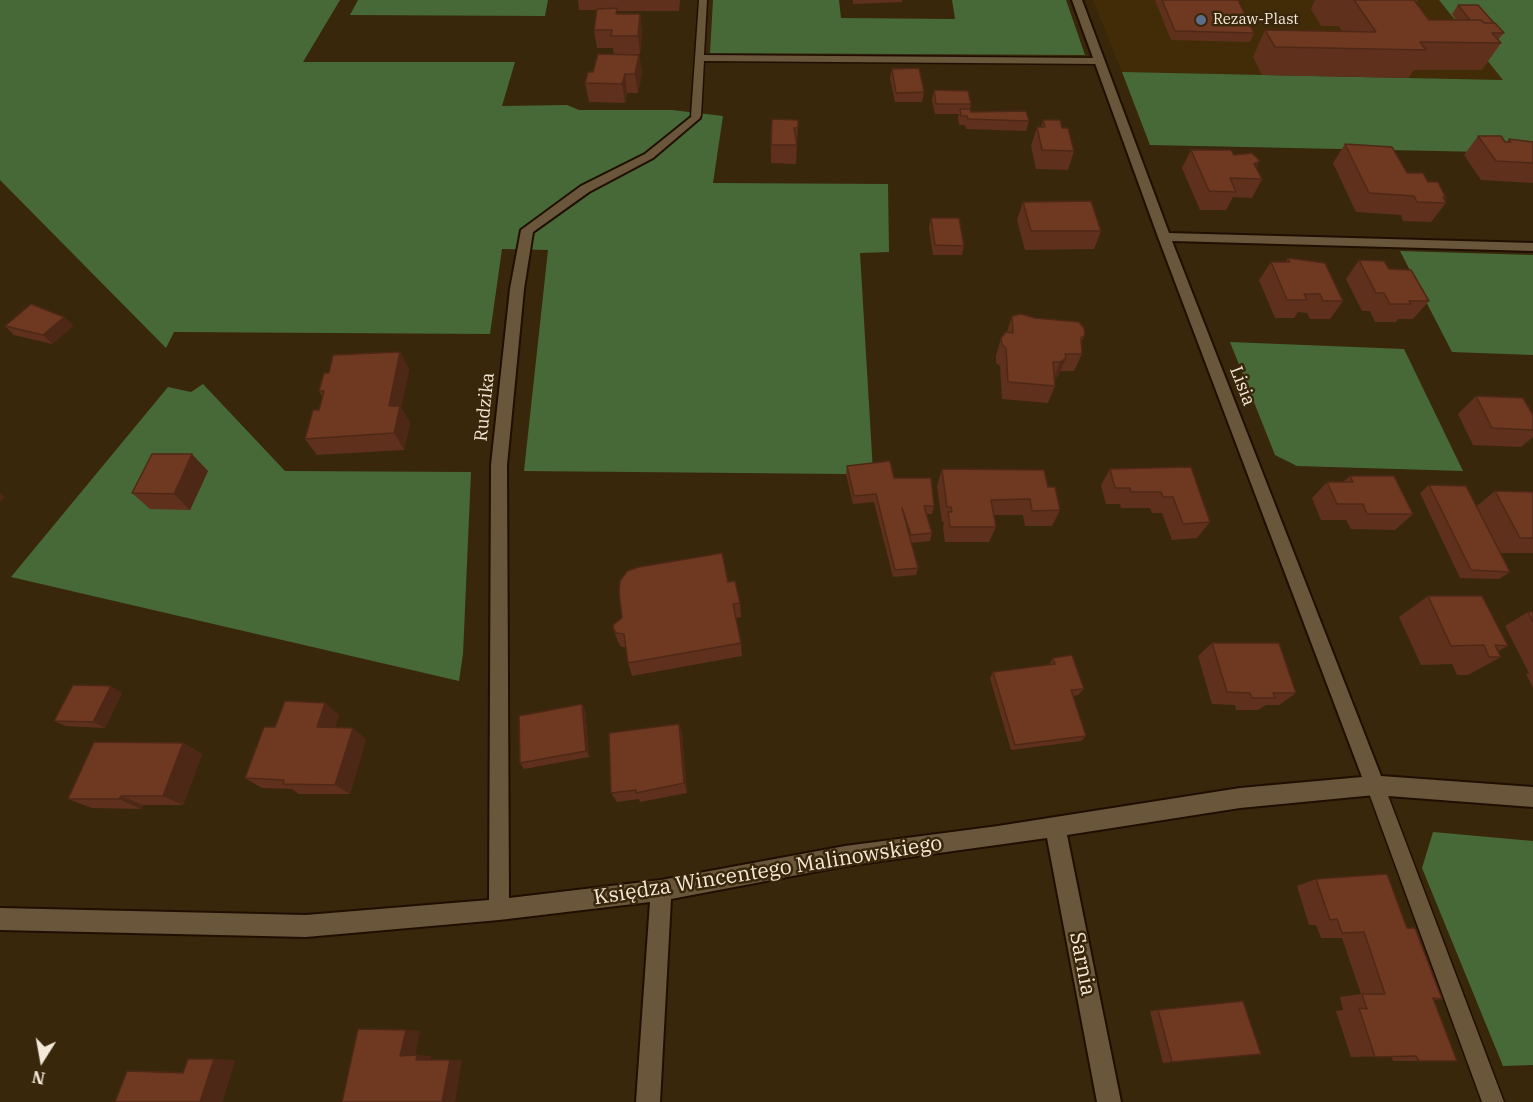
<!DOCTYPE html>
<meta charset="utf-8">
<style>
body{margin:0}
#map{position:relative;width:1533px;height:1102px;overflow:hidden;background:#39270c;font-family:"IBM Plex Serif",serif}
canvas{display:block}
.north{position:absolute;left:12px;top:1030px;width:60px;height:60px;-webkit-text-stroke:4px #39270c;paint-order:stroke;rotate:191deg;font-size:16px;font-weight:700;line-height:24px;text-align:center;color:#f4e8d8}
.north::after{content:'';display:block;margin:auto;width:21px;height:27px;background:#f4e8d8;clip-path:polygon(50% 0,100% 100%,50% 72%,0 100%)}
</style>
<div id="map">
<canvas width="1533" height="1102"></canvas>
<div class="north">N</div>
</div>
<script>
const ctx = document.querySelector('canvas').getContext('2d');
ctx.lineJoin = 'round';
function fillPath(path, color) {
  ctx.fillStyle = color;
  ctx.fill(path, 'evenodd');
}
function shape(rows) {
  const path = new Path2D();
  for (const r of rows) {
    path.moveTo(r[0], r[1]);
    for (let i = 2; i < r.length; i += 2) path.lineTo(r[i], r[i + 1]);
  }
  return path;
}
function trace(path, color, width, dash) {
  ctx.strokeStyle = color;
  ctx.lineWidth = width;
  ctx.lineCap = dash ? 'butt' : 'round';
  ctx.setLineDash(dash || []);
  ctx.stroke(path);
}
function drawText(font, color, halo, rows, align = 'center') {
  ctx.font = font + ' "IBM Plex Serif",serif';
  ctx.lineWidth = 5;
  ctx.setLineDash([]);
  ctx.textBaseline = 'middle';
  ctx.strokeStyle = halo;
  ctx.fillStyle = color;
  for (const [text, x, y, turn = 0] of rows) {
    ctx.save();
    ctx.translate(x, y);
    ctx.rotate((+turn || 0) * Math.PI / 180);
    ctx.textAlign = isNaN(turn) ? turn : align;
    if (halo) ctx.strokeText(text, 0, 0);
    ctx.fillText(text, 0, 0);
    ctx.restore();
  }
}
fillPath(shape([
 [1093,0,1439,0,1504,80,1122,72]
]), '#422c08');
fillPath(shape([
 [0,0,340,0,303,62,515,62,502,106,567,105,579,110,672,110,723,116,713,183,888,184,889,252,860,253,873,472,846,474,524,471,548,250,502,249,490,334,174,332,166,348,0,180],
 [358,0,548,0,545,16,350,15],
 [713,0,839,0,841,18,955,19,952,0,1066,0,1085,55,710,53],
 [1439,0,1533,0,1533,153,1150,145,1122,72,1503,80],
 [1400,251,1533,255,1533,355,1452,352],
 [1230,342,1404,349,1463,471,1297,466,1275,455],
 [203,384,285,471,471,472,463,654,459,681,11,577,168,387,191,392],
 [1433,832,1533,841,1533,1065,1503,1066,1422,868]
]), '#476937');
const service = shape([
 [699,0,707,0,704,55,1100,58,1105,61,1100,64,704,61,701,116,696,119,691,116,699,0],
 [1375,776,1381,779,1384,785,1504,1102,1482,1102,1366,785,1369,779,1375,776]
]);
const minor = shape([
 [1072,0,1082,0,1169,233,1533,243,1533,251,1172,241,1381,776,1533,787,1533,807,1375,795,1240,808,1067,835,1121,1102,1097,1102,1047,838,845,866,671,899,660,1102,636,1102,650,902,499,920,306,937,0,930,0,908,306,915,489,900,491,465,510,289,521,230,581,186,645,154,696,113,700,114,700,118,653,158,589,192,533,232,524,289,507,465,509,898,661,880,845,846,998,826,1240,788,1362,777,1158,237,1072,0]
]);
trace(service, '#200f00', 3);
trace(minor, '#200f00', 4);
fillPath(service, '#6a563a');
fillPath(minor, '#6a563a');
fillPath(shape([
 [578,0,680,0,679,11,617,11,617,14,640,14,642,33,640,54,629,54,639,55,642,73,638,93,627,93,625,103,589,102,585,83,593,72,614,54,613,48,597,48,594,30,597,10,579,10],
 [853,0,902,0,902,2,853,4],
 [1155,0,1238,0,1254,33,1250,42,1171,40],
 [1315,0,1418,0,1416,3,1429,20,1456,20,1452,14,1458,5,1494,23,1504,33,1498,40,1501,43,1482,70,1414,70,1408,78,1262,75,1253,57,1265,30,1342,31,1339,26,1321,26,1311,9],
 [892,69,924,92,922,102,895,102,890,78],
 [934,90,971,104,970,109,971,112,1029,121,1026,131,966,129,965,125,959,125,958,118,959,114,935,114,932,100],
 [798,120,796,164,771,163,771,145],
 [1043,120,1074,151,1068,170,1036,169,1031,146,1037,127,1041,127],
 [1478,136,1505,142,1506,142,1509,139,1533,142,1533,183,1481,180,1464,155],
 [1345,144,1428,182,1446,198,1444,200,1446,203,1431,222,1403,221,1401,215,1356,212,1333,163],
 [1191,150,1234,155,1257,168,1262,179,1252,198,1233,197,1226,210,1200,210,1182,168],
 [1023,202,1101,231,1094,249,1025,250,1017,220],
 [931,218,964,246,962,255,933,255,929,228],
 [1288,258,1343,301,1330,319,1310,319,1307,313,1298,312,1294,318,1275,318,1259,280,1271,262,1286,262],
 [1359,260,1389,269,1429,301,1413,319,1398,319,1396,322,1375,322,1370,311,1362,311,1346,279],
 [1012,316,1085,335,1081,343,1082,354,1074,371,1060,371,1058,376,1054,379,1055,386,1048,403,1002,399,1000,366,996,363,996,356,1001,338,1007,332],
 [64,317,73,326,52,344,14,335,5,326],
 [400,352,409,370,401,408,410,423,404,450,317,455,305,439,319,410,322,396,319,391,329,373],
 [1476,396,1533,415,1533,437,1521,447,1473,445,1458,414],
 [847,466,894,478,934,506,932,514,926,514,932,533,930,541,911,543,918,568,916,575,893,577,874,502,853,504,846,474],
 [1191,467,1210,522,1197,538,1172,540,1162,513,1152,513,1150,508,1121,508,1120,504,1106,504,1101,485,1110,469],
 [942,469,1048,487,1060,510,1052,526,1025,526,1023,515,994,515,996,527,989,542,945,542,943,528,944,522,942,522,937,486],
 [208,471,190,510,150,509,132,493],
 [1350,476,1413,514,1395,530,1351,529,1346,520,1321,520,1312,498,1327,482,1343,482],
 [1429,485,1477,506,1495,491,1533,492,1533,553,1501,553,1510,572,1499,579,1460,578,1420,493],
 [728,582,740,603,741,617,735,618,741,643,742,656,632,676,628,663,626,647,621,647,618,642,613,628],
 [1428,596,1508,646,1498,651,1501,657,1468,675,1457,675,1452,664,1421,665,1399,617],
 [1528,612,1533,612,1533,688,1526,674,1529,673,1505,626],
 [1212,643,1296,693,1279,705,1266,705,1258,710,1236,710,1235,705,1212,704,1198,656],
 [1053,658,1084,689,1078,695,1073,696,1086,736,1081,741,1011,750,990,678,993,672,1049,665],
 [122,693,105,728,66,726,54,721],
 [325,703,339,715,335,727,366,739,350,794,299,794,292,789,262,788,245,778,275,727],
 [582,704,585,710,589,757,524,769,520,763],
 [679,724,682,735,687,793,640,802,639,799,617,802,611,793],
 [183,743,202,754,183,805,143,805,141,809,92,808,68,799],
 [1316,879,1407,928,1442,999,1434,1000,1457,1061,1393,1061,1391,1056,1351,1057,1336,1011,1343,1010,1340,997,1361,994,1342,938,1321,938,1316,925,1309,925,1297,886],
 [1158,1010,1172,1062,1163,1063,1150,1011],
 [235,1060,222,1102,115,1102,127,1071,183,1072]
]), '#5f311c');
fillPath(shape([
 [640,14,642,33,640,54,638,36],
 [639,55,642,73,638,93,635,74],
 [625,74,627,93,625,103,622,84],
 [1260,161,1251,179,1254,164],
 [64,317,73,326,52,344,43,335],
 [400,352,409,370,401,408,410,423,404,450,394,433,389,406],
 [1066,358,1058,376,1053,380,1060,362],
 [192,454,208,471,190,510,174,494],
 [0,493,5,497,0,502],
 [111,686,122,693,105,728,93,722],
 [325,703,339,715,332,738,317,727],
 [582,704,585,710,589,757,586,751],
 [679,724,682,735,687,793,684,783],
 [353,728,366,739,350,794,335,785],
 [183,743,202,754,183,805,163,796],
 [121,796,143,805,141,809,119,799],
 [406,1030,420,1031,415,1057,400,1056],
 [417,1055,431,1056,430,1060,416,1060],
 [214,1059,235,1060,222,1102,200,1102],
 [450,1060,462,1060,455,1102,442,1102]
]), '#4e2817');
const building = shape([
 [1162,0,1238,0,1254,33,1175,31,1162,0],
 [1354,0,1414,0,1429,20,1481,20,1484,23,1495,23,1504,33,1492,33,1501,43,1420,42,1426,50,1275,47,1265,30,1376,32,1354,0],
 [1458,5,1478,5,1494,23,1484,23,1481,20,1470,20,1458,5],
 [617,8,616,14,640,14,638,36,611,36,612,30,594,30,597,9,617,8],
 [598,54,639,55,635,74,625,74,622,84,585,83,588,72,593,72,598,54],
 [919,68,924,92,896,93,892,69,919,68],
 [934,90,968,91,971,104,936,104,934,90],
 [960,109,970,109,971,112,1026,111,1029,121,968,119,967,116,961,116,960,109],
 [772,119,798,120,798,128,794,128,797,145,771,145,772,119],
 [1043,120,1060,120,1062,128,1068,128,1074,151,1042,150,1037,127,1045,127,1043,120],
 [1478,136,1501,136,1505,142,1511,142,1509,139,1533,142,1533,163,1496,161,1478,136],
 [1345,144,1392,147,1407,173,1423,173,1428,182,1438,182,1446,198,1443,197,1446,203,1417,202,1414,196,1369,193,1345,144],
 [1191,150,1231,150,1234,155,1252,153,1260,161,1254,164,1262,179,1230,178,1236,192,1209,191,1191,150],
 [1091,201,1101,231,1031,231,1023,202,1091,201],
 [931,218,959,218,964,246,935,245,931,218],
 [1288,258,1325,263,1343,301,1323,301,1320,294,1304,294,1307,300,1287,300,1271,262,1290,262,1288,258],
 [1359,260,1384,261,1389,269,1411,270,1429,301,1409,301,1411,304,1390,304,1384,293,1376,293,1359,260],
 [31,304,64,317,43,335,5,326,31,304],
 [1021,314,1035,318,1079,322,1084,328,1085,335,1081,338,1082,354,1065,354,1066,358,1060,362,1053,362,1055,386,1008,382,1006,348,1002,345,1001,338,1006,332,1013,333,1012,316,1021,314],
 [400,352,389,406,400,406,394,433,305,439,313,410,319,410,324,391,319,391,324,373,329,373,333,355,400,352],
 [1476,396,1523,398,1533,415,1533,430,1492,428,1476,396],
 [152,454,192,454,174,494,132,493,152,454],
 [890,461,894,478,931,478,934,506,924,506,932,533,911,535,902,508,918,568,895,570,876,494,854,496,847,466,890,461],
 [1191,467,1210,522,1183,524,1173,497,1163,497,1161,492,1131,492,1130,488,1115,488,1110,469,1191,467],
 [942,469,1044,470,1048,487,1055,487,1060,510,1032,511,1030,499,991,500,996,527,950,527,948,512,952,512,951,507,947,507,942,469],
 [1350,476,1394,476,1413,514,1367,514,1363,504,1337,504,1327,482,1353,482,1350,476],
 [1429,485,1466,486,1510,572,1471,570,1429,485],
 [1495,491,1533,492,1533,538,1520,538,1495,491],
 [722,553,728,582,735,581,740,603,733,604,741,643,628,663,624,634,616,633,613,628,614,624,622,618,619,592,620,581,627,571,639,567,722,553],
 [1428,596,1482,596,1508,646,1495,645,1501,657,1489,657,1484,645,1451,646,1428,596],
 [1528,612,1533,612,1533,622,1528,612],
 [1212,643,1279,643,1296,693,1273,693,1275,698,1252,698,1250,693,1227,692,1212,643],
 [1072,655,1084,689,1071,690,1086,736,1015,745,993,672,1055,664,1053,658,1072,655],
 [73,685,111,686,93,722,54,721,73,685],
 [285,701,325,703,317,727,353,728,335,785,283,784,284,780,245,778,264,727,275,727,285,701],
 [582,704,586,751,520,763,519,716,582,704],
 [679,724,684,783,636,793,636,790,611,793,609,733,679,724],
 [94,742,183,743,163,796,121,796,119,799,68,799,94,742],
 [1387,874,1407,928,1415,928,1442,999,1433,998,1457,1061,1419,1061,1416,1056,1375,1057,1359,1008,1367,1009,1362,994,1385,994,1364,932,1342,933,1337,919,1330,920,1316,879,1387,874],
 [1243,1001,1261,1054,1172,1062,1158,1010,1243,1001],
 [358,1029,406,1030,400,1056,417,1055,416,1060,450,1060,442,1102,342,1102,358,1029],
 [188,1059,214,1059,200,1102,115,1102,127,1071,183,1073,188,1059]
]);
fillPath(building, '#6f3921');
trace(building, '#4e2817', 1.5);
for (const [x, y, r, color] of [
 [1201,20,6,"#5c6f8a"]
]) {
  const dot = new Path2D();
  dot.arc(x, y, r, 0, 2 * Math.PI);
  ctx.fillStyle = color;
  ctx.fill(dot);
  trace(dot, '#39270c', 2);
}
drawText('15px', '#f4e8d8', '#39270c', [
 ["Rezaw-Plast",1213,20]
], 'left');
drawText('18px', '#f4e8d8', '#39270c', [
 ["Lisia",1242,386,69],
 ["Rudzika",485,407,-84]
]);
drawText('21px', '#f4e8d8', '#39270c', [
 ["Księdza Wincentego Malinowskiego",768,871,-9],
 ["Sarnia",1082,964,79]
]);
</script>
